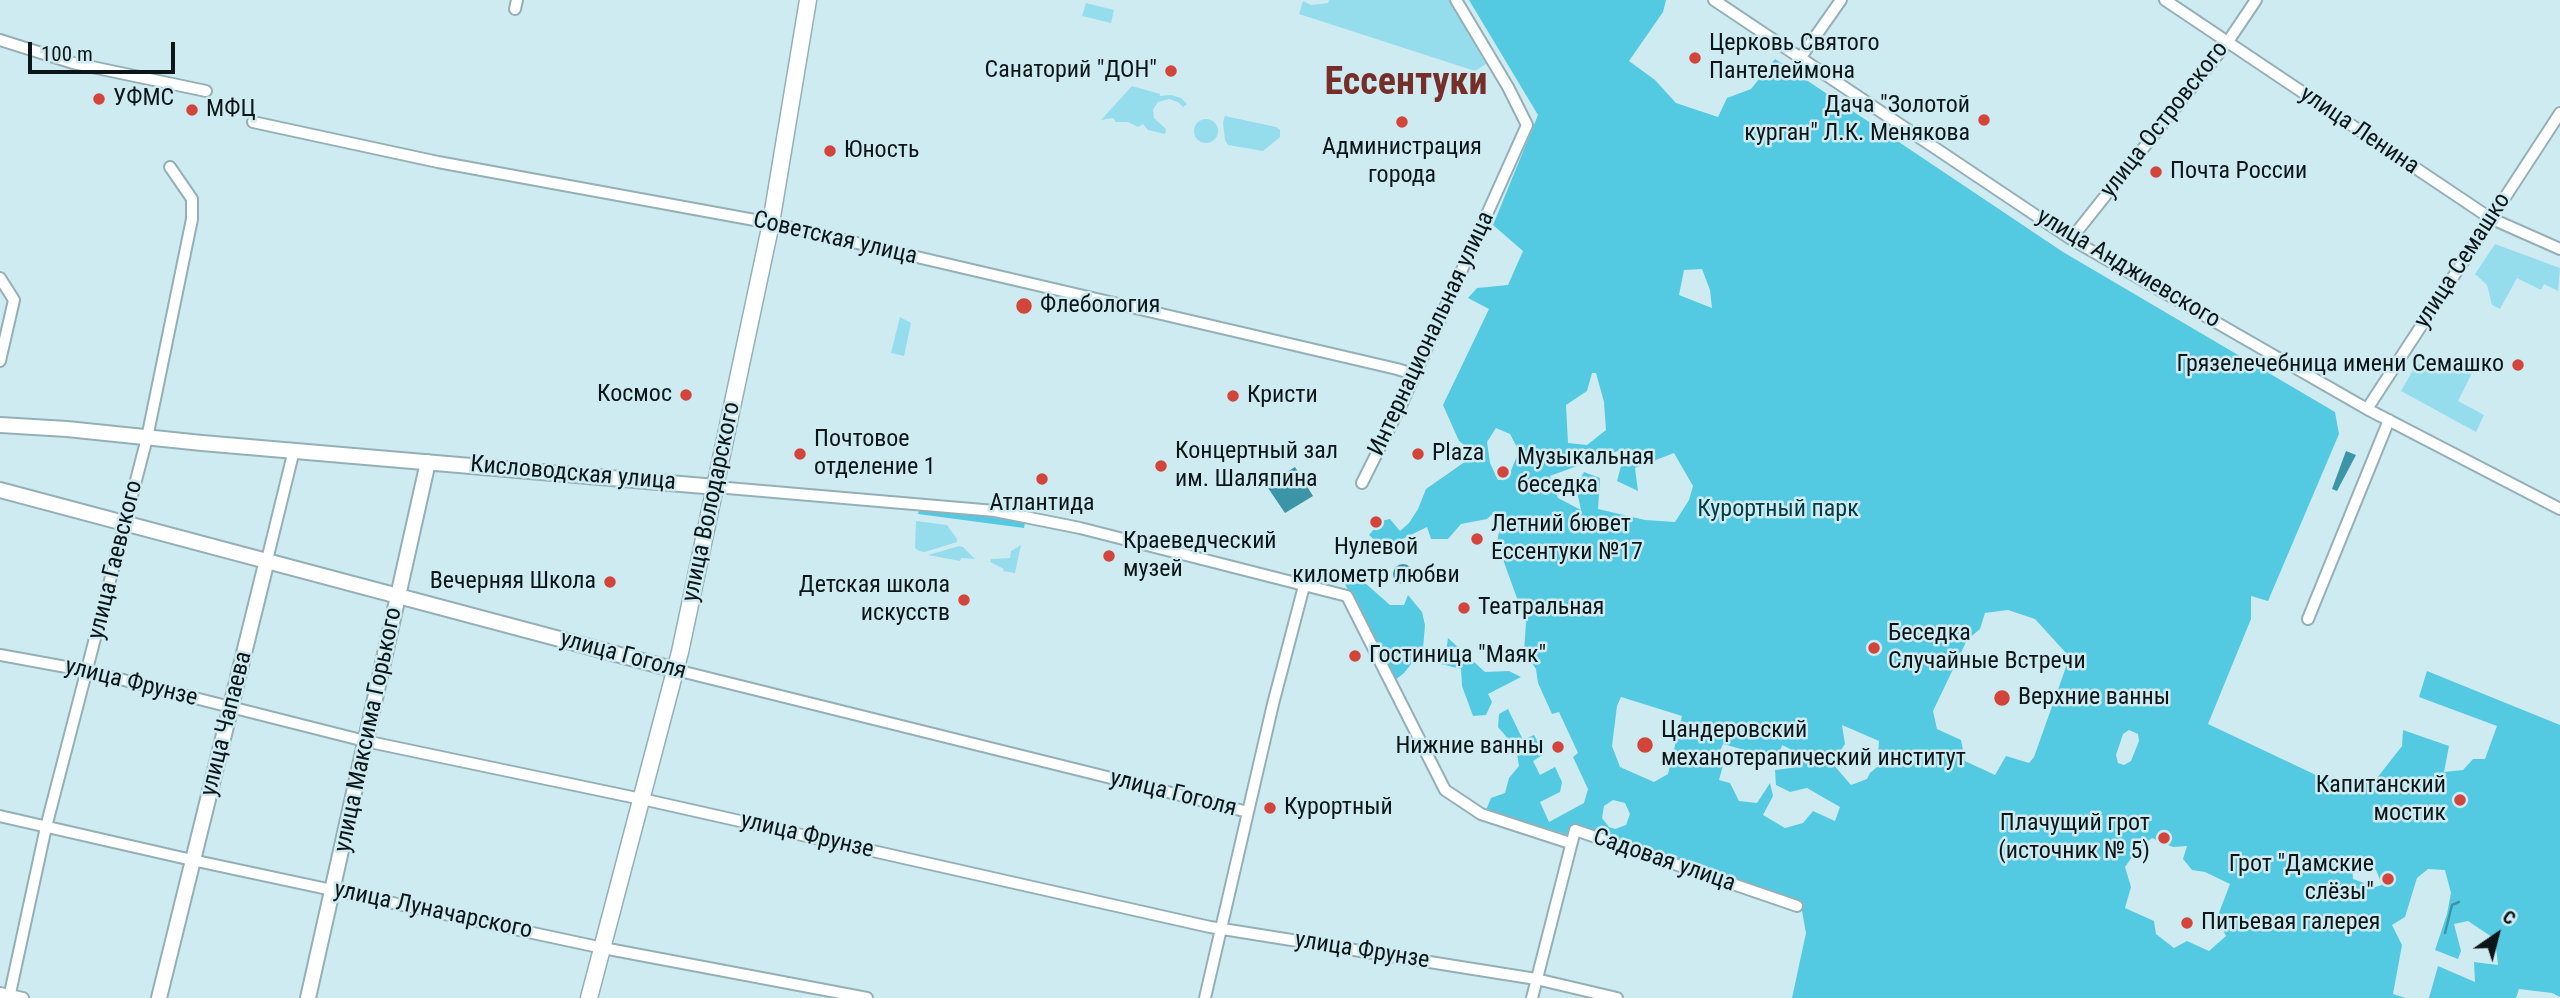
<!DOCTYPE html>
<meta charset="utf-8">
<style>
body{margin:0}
#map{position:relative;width:2560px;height:998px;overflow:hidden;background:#ceebf2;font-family:"Roboto Condensed",sans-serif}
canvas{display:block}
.north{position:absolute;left:2462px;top:900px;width:70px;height:70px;-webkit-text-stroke:5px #ceebf2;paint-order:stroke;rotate:35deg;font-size:19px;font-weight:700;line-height:28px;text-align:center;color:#0c1619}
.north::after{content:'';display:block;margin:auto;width:24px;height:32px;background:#0c1619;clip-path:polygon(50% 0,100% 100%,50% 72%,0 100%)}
.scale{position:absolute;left:28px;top:42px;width:147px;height:32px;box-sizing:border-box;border:4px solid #0c1619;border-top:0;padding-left:9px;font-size:21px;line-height:24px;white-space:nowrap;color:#0c1619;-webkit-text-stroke:5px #ceebf2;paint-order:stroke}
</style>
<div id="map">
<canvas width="2560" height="998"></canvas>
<div class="north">С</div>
<div class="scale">100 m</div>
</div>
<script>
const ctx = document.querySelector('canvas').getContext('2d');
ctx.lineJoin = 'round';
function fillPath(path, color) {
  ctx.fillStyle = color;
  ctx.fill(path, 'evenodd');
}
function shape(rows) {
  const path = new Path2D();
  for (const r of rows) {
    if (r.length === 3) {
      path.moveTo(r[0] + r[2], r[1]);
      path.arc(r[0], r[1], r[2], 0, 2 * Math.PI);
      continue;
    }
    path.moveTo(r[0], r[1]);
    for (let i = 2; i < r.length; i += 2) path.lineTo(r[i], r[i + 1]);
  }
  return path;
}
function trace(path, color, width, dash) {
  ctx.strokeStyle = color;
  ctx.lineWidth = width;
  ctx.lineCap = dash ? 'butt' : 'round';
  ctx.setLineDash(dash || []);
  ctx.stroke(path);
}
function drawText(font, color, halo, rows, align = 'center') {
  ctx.font = font + ' "Roboto Condensed",sans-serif';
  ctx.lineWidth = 5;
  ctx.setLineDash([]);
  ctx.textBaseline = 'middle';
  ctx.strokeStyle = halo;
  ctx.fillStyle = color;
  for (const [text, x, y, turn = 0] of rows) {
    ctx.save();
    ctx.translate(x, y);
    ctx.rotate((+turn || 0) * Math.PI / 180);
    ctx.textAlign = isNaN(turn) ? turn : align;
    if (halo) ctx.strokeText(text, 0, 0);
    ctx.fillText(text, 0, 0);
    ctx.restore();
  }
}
fillPath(shape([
 [1329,0,1449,0,1486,64,1475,71,1299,14,1303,1,1311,5,1328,3],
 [1086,3,1114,10,1111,23,1082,16],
 [1132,86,1160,94,1160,96,1171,95,1181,98,1187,104,1183,107,1178,102,1169,99,1158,102,1153,110,1154,118,1166,129,1165,134,1148,130,1143,124,1138,127,1128,122,1116,122,1113,118,1101,120],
 [1225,116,1276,127,1280,130,1280,137,1263,151,1228,145,1225,140,1223,122],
 [1206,131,12],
 [2495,244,2560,268,2558,291,2544,284,2541,290,2517,278,2500,309,2492,305,2487,285,2475,274],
 [900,317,911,323,904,356,891,353],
 [2417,363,2429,370,2445,372,2466,365,2474,369,2458,401,2484,415,2476,432,2401,391],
 [916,521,947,525,957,539,957,542,925,552,919,551,915,548],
 [1021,545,1015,573,1003,571,1004,569,990,562,991,559,1010,558,1011,551],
 [959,546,963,547,975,559,961,558,960,561,928,555]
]), '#95dded');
fillPath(shape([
 [1469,0,1666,0,1663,12,1629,61,1655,80,1676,103,1718,117,1727,98,1751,89,1775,59,2063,252,2335,412,2339,434,2268,601,2251,596,2251,619,2208,724,2335,784,2355,777,2377,778,2402,746,2403,730,2449,746,2444,772,2463,770,2473,759,2485,759,2497,726,2419,697,2427,671,2560,725,2560,997,2552,993,2519,989,2516,998,2429,998,2438,966,2475,982,2474,962,2498,965,2495,939,2468,921,2454,924,2461,951,2458,959,2435,950,2447,914,2451,893,2445,870,2428,869,2417,878,2405,917,2392,925,2402,945,2393,994,2406,998,1792,998,1806,933,1802,911,1634,855,1486,810,1491,798,1505,793,1509,778,1519,766,1516,748,1498,727,1499,714,1508,709,1523,740,1534,735,1544,754,1533,761,1540,775,1555,767,1562,782,1560,792,1540,802,1549,822,1584,803,1588,789,1573,757,1578,753,1559,712,1552,714,1538,683,1536,669,1524,651,1526,623,1497,543,1501,520,1496,511,1487,519,1461,524,1448,539,1431,539,1427,527,1384,548,1369,535,1381,521,1390,519,1400,531,1409,523,1418,509,1426,489,1476,454,1459,441,1443,405,1489,309,1468,298,1477,288,1508,285,1523,251,1493,225,1538,115],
 [1702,269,1710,290,1712,308,1679,295,1684,270],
 [1592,373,1596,373,1604,402,1606,430,1587,445,1568,443,1566,405,1587,391],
 [1496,428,1510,434,1519,451,1508,478,1498,480,1490,463,1487,442],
 [1618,451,1624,455,1617,481,1638,491,1635,468,1674,453,1693,486,1689,500,1675,522,1645,520,1598,509,1600,478,1584,472,1576,487,1581,510,1558,498,1550,476],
 [2008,610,2035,619,2066,653,2066,667,2034,757,2029,763,2006,756,1995,775,1965,761,1961,740,1937,729,1933,711,1967,640,1980,629,1985,613],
 [1621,697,1682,716,1668,774,1654,782,1620,767,1612,746,1617,706],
 [1842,725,1879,741,1877,767,1870,773,1867,779,1851,785,1832,763,1845,744],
 [2129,730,2138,734,2139,741,2131,761,2124,765,2118,763,2116,755,2123,734],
 [1723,744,1755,753,1776,765,1782,745,1798,753,1798,767,1775,770,1776,785,1790,792,1807,788,1840,807,1835,821,1813,811,1803,823,1785,828,1763,815,1773,796,1770,783,1757,803,1739,801,1730,783,1719,780,1725,758,1719,753],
 [1613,800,1625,803,1630,814,1626,825,1615,829,1609,827,1602,818,1604,806],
 [2152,838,2173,847,2187,846,2183,859,2192,870,2205,872,2230,884,2217,918,2226,936,2209,951,2187,941,2174,948,2156,934,2154,921,2125,908,2131,887,2125,867,2137,850],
 [2366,864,2370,869,2376,870,2382,885,2368,889,2364,883,2353,879,2352,866],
 [919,509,995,516,1025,522,1024,528,918,514],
 [1365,583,1390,605,1404,605,1408,595,1422,612,1425,625,1423,649,1404,673,1394,681,1345,584],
 [1448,638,1485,672,1509,671,1521,677,1488,694,1492,702,1486,715,1473,716,1462,686,1461,669,1441,664,1445,658]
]), '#54cae2');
fillPath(shape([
 [2346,451,2356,455,2337,491,2332,489],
 [1295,467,1313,496,1285,513,1266,485],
 [1403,574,10]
]), '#3b95a7');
trace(shape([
 [2445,933,2452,905,2459,902]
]), '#3b95a7', 2.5);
const minor = shape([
 [1714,0,2071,239,2367,409,2560,509],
 [2165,0,2490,218,2560,249],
 [515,9,517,0],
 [0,40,73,63,206,91],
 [1801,57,1841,0],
 [253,122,438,162,771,223,1397,369,1413,374],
 [2071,239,2227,43,2256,0],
 [0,278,14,300,0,361],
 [2367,409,2560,113],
 [1362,483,1403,401,1527,125,1508,87,1456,0],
 [716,487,995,511,1080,528,1347,596,1445,790,1481,814,1570,843],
 [267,560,294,450],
 [2308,619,2389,420],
 [0,655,88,671,365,741,651,801,1210,927,1536,979,1617,998],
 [676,670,1248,812],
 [0,816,192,860,603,948,867,998],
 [0,993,23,998],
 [9,998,46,827,147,438,192,219,192,199,170,167],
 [1205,998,1273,704,1304,586],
 [1532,998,1575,830,1797,906]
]);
const tertiary = shape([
 [0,425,67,429,202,443,716,487],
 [0,490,676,670],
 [159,998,267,560],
 [308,998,428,462]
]);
const secondary = shape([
 [589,998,680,652,771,223,808,0]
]);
trace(minor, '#94b0b6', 14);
trace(tertiary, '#94b0b6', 18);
trace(secondary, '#94b0b6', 19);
trace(minor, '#fff', 10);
trace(tertiary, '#fff', 14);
trace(secondary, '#fff', 16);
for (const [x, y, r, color] of [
 [1695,58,7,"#d3453b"],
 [1171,71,7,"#d3453b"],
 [99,99,7,"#d3453b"],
 [192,110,7,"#d3453b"],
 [1984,120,7,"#d3453b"],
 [1402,122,7,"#d3453b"],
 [830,151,7,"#d3453b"],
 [2156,172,7,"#d3453b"],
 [1024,306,9,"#d3453b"],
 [2518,365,7,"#d3453b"],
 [686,395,7,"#d3453b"],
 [1233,396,7,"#d3453b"],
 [800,454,7,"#d3453b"],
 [1418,454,7,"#d3453b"],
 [1161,466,7,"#d3453b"],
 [1503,472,7,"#d3453b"],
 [1042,479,7,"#d3453b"],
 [1376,522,7,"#d3453b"],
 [1477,539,7,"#d3453b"],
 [1109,556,7,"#d3453b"],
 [610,582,7,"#d3453b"],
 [964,600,7,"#d3453b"],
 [1464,608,7,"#d3453b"],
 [1874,648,7,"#d3453b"],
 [1355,656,7,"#d3453b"],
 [2002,698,9,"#d3453b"],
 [1645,745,9,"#d3453b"],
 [1558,747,7,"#d3453b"],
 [2460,800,7,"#d3453b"],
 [1270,808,7,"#d3453b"],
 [2164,838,7,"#d3453b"],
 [2388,879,7,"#d3453b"],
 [2187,923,7,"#d3453b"]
]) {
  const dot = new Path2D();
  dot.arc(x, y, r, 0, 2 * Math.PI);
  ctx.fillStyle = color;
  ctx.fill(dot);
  trace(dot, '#ceebf2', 2.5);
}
drawText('24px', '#0c1619', '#ceebf2', [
 ["Церковь Святого",1709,44],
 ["Пантелеймона",1709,72],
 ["Санаторий \"ДОН\"",1157,71,"right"],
 ["УФМС",113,99],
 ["Дача \"Золотой",1970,106,"right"],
 ["курган\" Л.К. Менякова",1970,134,"right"],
 ["МФЦ",206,110],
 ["Администрация",1402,148,"center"],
 ["города",1402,176,"center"],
 ["Юность",844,151],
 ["Почта России",2170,172],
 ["Флебология",1040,306],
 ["Грязелечебница имени Семашко",2504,365,"right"],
 ["Космос",672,395,"right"],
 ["Кристи",1247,396],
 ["Почтовое",814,440],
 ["отделение 1",814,468],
 ["Концертный зал",1175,452],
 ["им. Шаляпина",1175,480],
 ["Plaza",1432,454],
 ["Музыкальная",1517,458],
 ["беседка",1517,486],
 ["Атлантида",1042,504,"center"],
 ["Летний бювет",1491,525],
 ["Ессентуки №17",1491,553],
 ["Краеведческий",1123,542],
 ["музей",1123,570],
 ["Нулевой",1376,548,"center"],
 ["километр любви",1376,576,"center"],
 ["Вечерняя Школа",596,582,"right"],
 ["Детская школа",950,586,"right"],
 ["искусств",950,614,"right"],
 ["Театральная",1478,608],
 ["Беседка",1888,634],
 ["Случайные Встречи",1888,662],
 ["Гостиница \"Маяк\"",1369,656],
 ["Верхние ванны",2018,698],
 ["Цандеровский",1661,731],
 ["механотерапический институт",1661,759],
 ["Нижние ванны",1544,747,"right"],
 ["Капитанский",2446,786,"right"],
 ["мостик",2446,814,"right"],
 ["Курортный",1284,808],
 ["Плачущий грот",2150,824,"right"],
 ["(источник № 5)",2150,852,"right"],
 ["Грот \"Дамские",2374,865,"right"],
 ["слёзы\"",2374,893,"right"],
 ["Питьевая галерея",2201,923]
], 'left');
drawText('24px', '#0c1619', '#ceebf2', [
 ["улица Островского",2165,120,-52],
 ["улица Ленина",2359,131,34],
 ["Советская улица",835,239,13],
 ["улица Семашко",2463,261,-57],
 ["улица Анджиевского",2128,269,31],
 ["Интернациональная улица",1432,334,-65],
 ["Кисловодская улица",573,474,5],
 ["улица Володарского",712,502,-78],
 ["улица Гаевского",116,560,-76],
 ["улица Гоголя",623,656,15],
 ["улица Фрунзе",131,683,14],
 ["улица Чапаева",227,724,-76],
 ["улица Максима Горького",369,730,-78],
 ["улица Гоголя",1173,794,14],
 ["улица Фрунзе",807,836,13],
 ["Садовая улица",1664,861,19],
 ["улица Луначарского",433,911,12],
 ["улица Фрунзе",1362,951,9]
]);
drawText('24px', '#003a44', '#ceebf2', [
 ["Курортный парк",1778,510]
]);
drawText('bold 38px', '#752f28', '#ceebf2', [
 ["Ессентуки",1406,84]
]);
</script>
